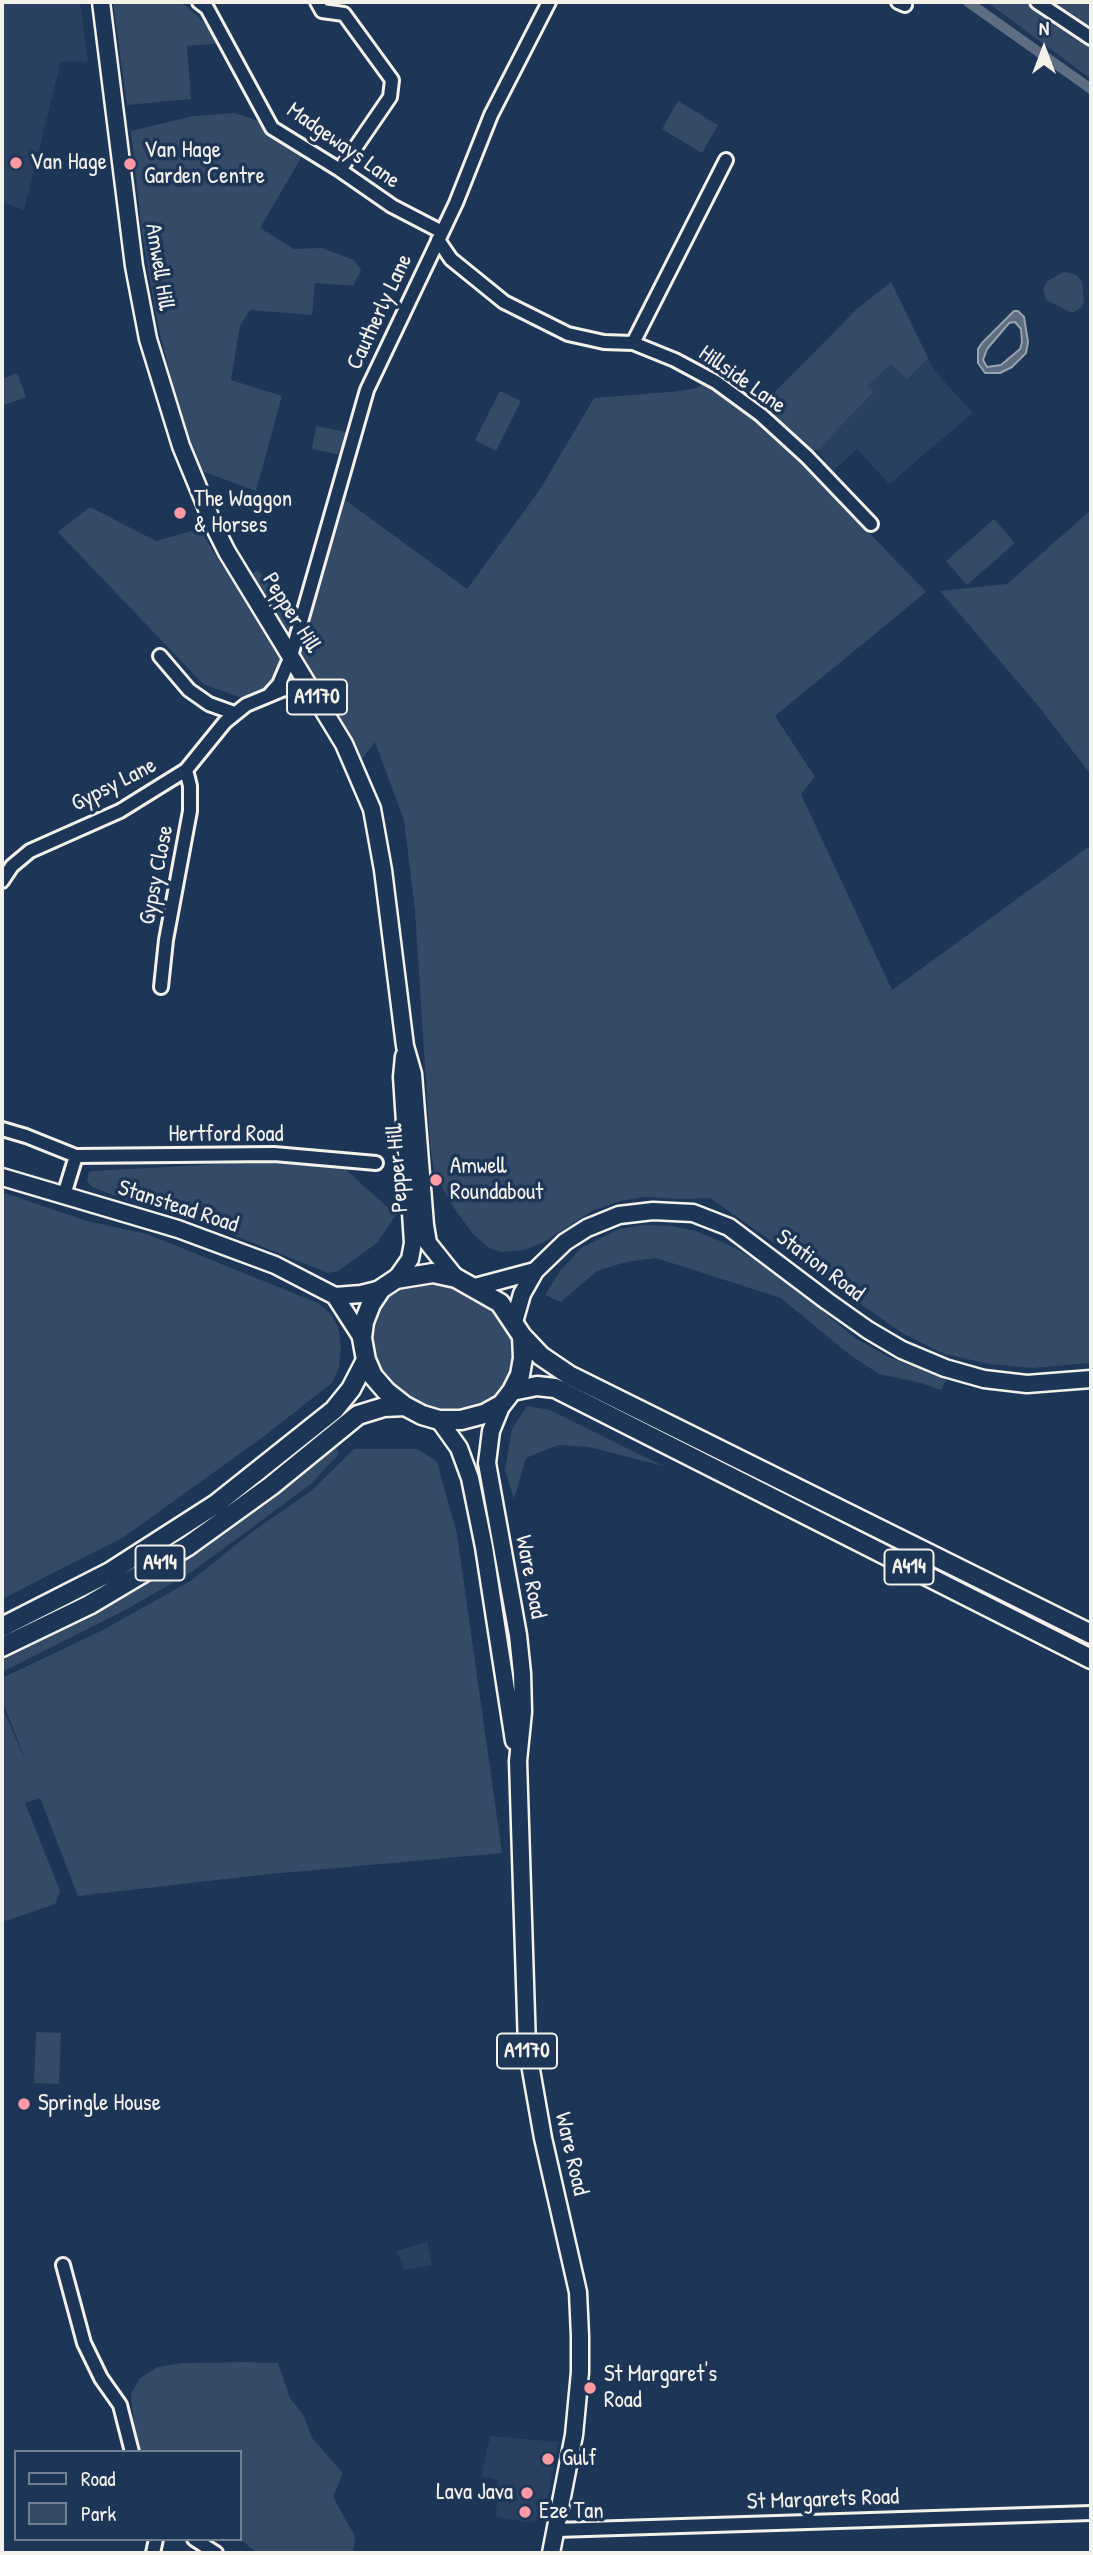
<!DOCTYPE html>
<style>
body{margin:0}
#map{position:relative;width:1093px;height:2555px;overflow:hidden;background:#1d3557;font-family:"Patrick Hand",sans-serif}
canvas{display:block}
.frame{position:absolute;inset:0;border:4px solid #f4f1e8;pointer-events:none}
.legend{position:absolute;left:14px;top:2450px;width:228px;height:91px;box-sizing:border-box;background:#1d3557;border:2px solid #738091;margin:0;padding:9px 12px;list-style:none;font-size:21px;color:#f4f1e8}
.legend li{display:flex;align-items:center;gap:14px;height:35px}
.legend b{width:35px;border:2px solid #738091}
.north{position:absolute;left:1009px;top:14px;width:70px;height:70px;-webkit-text-stroke:5px #1d3557;paint-order:stroke;rotate:0deg;font-size:19px;font-weight:700;line-height:28px;text-align:center;color:#f4f1e8}
.north::after{content:'';display:block;margin:auto;width:24px;height:32px;background:#f4f1e8;clip-path:polygon(50% 0,100% 100%,50% 72%,0 100%)}
</style>
<div id="map">
<canvas width="1093" height="2555"></canvas>
<div class="frame"></div>
<ul class="legend">
<li><b style="height:9px;background:#1d3557"></b>Road</li>
<li><b style="height:19px;background:#354a67"></b>Park</li>
</ul>
<div class="north">N</div>
</div>
<script>
const ctx = document.querySelector('canvas').getContext('2d');
ctx.lineJoin = 'round';
function fillPath(path, color) {
  ctx.fillStyle = color;
  ctx.fill(path, 'evenodd');
}
function shape(rows) {
  const path = new Path2D();
  for (const r of rows) {
    path.moveTo(r[0], r[1]);
    for (let i = 2; i < r.length; i += 2) path.lineTo(r[i], r[i + 1]);
  }
  return path;
}
function trace(path, color, width, dash) {
  ctx.strokeStyle = color;
  ctx.lineWidth = width;
  ctx.lineCap = dash ? 'butt' : 'round';
  ctx.setLineDash(dash || []);
  ctx.stroke(path);
}
function drawText(font, color, halo, rows, align = 'center') {
  ctx.font = font + ' "Patrick Hand",sans-serif';
  ctx.lineWidth = 7;
  ctx.setLineDash([]);
  ctx.textBaseline = 'middle';
  ctx.strokeStyle = halo;
  ctx.fillStyle = color;
  for (const [text, x, y, turn = 0] of rows) {
    ctx.save();
    ctx.translate(x, y);
    ctx.rotate((+turn || 0) * Math.PI / 180);
    ctx.textAlign = isNaN(turn) ? turn : align;
    if (halo) ctx.strokeText(text, 0, 0);
    ctx.fillText(text, 0, 0);
    ctx.restore();
  }
}
fillPath(shape([
 [2,2,80,2,88,62,61,61,24,210,2,202],
 [891,282,934,370,973,413,889,484,857,449,830,474,824,468,823,462,825,460,817,451,800,446,760,407,856,310],
 [427,2242,432,2265,404,2270,397,2251],
 [490,2436,558,2442,544,2518,531,2523,496,2517,498,2480,481,2476]
]), '#2a4060');
fillPath(shape([
 [113,2,181,2,199,17,221,43,187,46,191,99,127,105],
 [987,2,1025,2,1091,44,1091,79],
 [1048,2,1091,2,1091,31],
 [678,101,718,125,702,153,662,129],
 [235,113,261,122,268,131,304,153,260,228,294,249,322,248,354,260,361,270,353,286,315,283,312,315,250,310,240,326,231,380,282,396,256,491,199,470,178,407,158,325,142,232,131,131,193,116],
 [1064,272,1075,274,1082,281,1084,301,1082,307,1072,313,1046,300,1043,290,1047,281],
 [891,282,928,358,907,379,891,364,867,386,873,392,817,451,800,446,760,407,856,310],
 [17,373,26,397,2,406,2,379],
 [708,382,730,396,791,451,926,592,775,716,815,777,801,794,892,990,1091,845,1091,1363,1032,1368,990,1364,944,1354,902,1333,710,1198,679,1199,645,1197,620,1201,594,1210,542,1243,524,1250,501,1252,489,1248,473,1234,451,1204,434,1171,430,1144,415,911,404,820,375,742,362,759,331,699,298,652,311,596,332,544,344,499,467,589,539,491,594,398,670,392,693,389],
 [500,391,521,401,496,451,475,440],
 [316,426,346,432,341,455,312,449],
 [90,507,156,541,199,529,284,662,274,685,259,693,239,697,203,684,58,532],
 [1091,510,1091,775,1040,708,940,591,1007,584],
 [994,519,1015,543,967,585,946,561],
 [258,570,295,619,290,635,285,633,249,575],
 [257,1162,344,1168,396,1215,377,1243,338,1271,328,1273,183,1215,140,1205,92,1187,87,1181,89,1172,93,1171],
 [2,1192,87,1221,147,1234,318,1303,332,1315,339,1330,341,1347,339,1367,333,1382,267,1434,124,1537,2,1599],
 [644,1225,672,1226,696,1231,729,1245,770,1267,855,1338,891,1358,947,1378,941,1390,921,1383,879,1374,850,1355,781,1298,656,1258,626,1262,597,1271,561,1302,545,1295,560,1271,581,1248,619,1229],
 [427,1280,454,1285,503,1315,515,1341,515,1360,510,1379,499,1396,484,1408,444,1415,435,1413,391,1388,370,1354,371,1324,380,1306,400,1288],
 [527,1406,550,1410,663,1466,589,1447,558,1445,526,1458,514,1499,505,1470,512,1429],
 [336,1447,339,1454,311,1484,193,1571,129,1608,2,1672,2,1653],
 [354,1449,418,1449,437,1462,457,1534,502,1853,260,1875,78,1896,40,1798,25,1803,60,1891,55,1904,2,1922,2,1707,27,1764,2,1700,2,1678,103,1630,192,1580,252,1532,311,1491],
 [36,2032,61,2033,59,2084,34,2083],
 [246,2362,278,2363,290,2398,304,2416,312,2438,343,2473,333,2497,355,2536,353,2553,257,2553,240,2539,240,2452,140,2452,136,2441,131,2394,140,2378,158,2367,181,2363]
]), '#354a67');
const water = shape([
 [1014,311,1018,311,1024,317,1028,342,1026,353,1012,367,1000,373,985,373,978,363,978,349,982,343,1014,311],
 [1015,322,1021,329,1022,342,1020,349,1001,365,987,367,983,360,987,349,1009,323,1015,322]
]);
fillPath(water, '#5e6d82');
trace(water, '#9aa2ab', 2);
trace(shape([
 [968,2,1091,89]
]), '#5e6d82', 10);
const minor = shape([
 [199,2,207,8,272,128,340,170,392,206,442,232],
 [317,2,322,11,344,14,392,80,390,97,340,170],
 [898,2,905,5],
 [1037,2,1091,38],
 [438,240,451,259,504,302,568,334,604,342,633,343,675,360,716,382,761,415,807,457,871,524],
 [633,343,726,160],
 [160,656,189,690,209,704,234,713],
 [270,694,279,684,291,656,367,390,456,203,491,115,549,2],
 [2,881,12,866,30,851,120,811,186,770,225,722,246,705,282,690,309,684],
 [161,987,166,940,190,811,190,786,186,770],
 [2,1129,26,1136,76,1156,274,1154,376,1163],
 [64,1195,76,1156],
 [63,2265,84,2343,101,2378,120,2405,132,2452],
 [556,2530,1091,2513],
 [194,2539,216,2553],
 [153,2553,156,2539]
]);
const major = shape([
 [101,2,134,266,148,339,181,446,214,526,227,552,344,744,372,809,383,870,405,1046,413,1074,425,1225,428,1243,456,1278],
 [2,1177,178,1229,275,1265,335,1296,362,1338],
 [396,1279,410,1259,413,1243,402,1077,404,1056],
 [475,1287,535,1271],
 [335,1296,361,1294,381,1289],
 [514,1322,522,1294,535,1271,565,1242,587,1228,619,1215,653,1211,693,1213,729,1227,827,1301,868,1330,902,1350,945,1368,984,1379,1027,1384,1091,1379],
 [502,1404,491,1431,487,1463,518,1635,522,1673,523,1712,518,1761,527,2047,543,2138,578,2292,580,2336,580,2372,574,2435,551,2553],
 [439,1420,459,1448,470,1478,484,1547,514,1741]
]);
const highway = shape([
 [433,1273,456,1278,500,1303,522,1336,523,1358,520,1375,512,1391,502,1404,484,1414,461,1420,439,1420,422,1415,405,1406,386,1391,373,1376,366,1360,362,1338,364,1322,371,1304,381,1289,396,1279,433,1273],
 [522,1336,541,1356,569,1375,1091,1634],
 [512,1391,537,1386,555,1388,1091,1659],
 [2,1627,110,1572,216,1504,334,1410,351,1389,366,1360],
 [2,1647,89,1605,188,1546,271,1486,358,1415,384,1407,405,1406]
]);
trace(minor, '#f4f1e8', 18);
trace(major, '#f4f1e8', 21);
trace(highway, '#f4f1e8', 23);
trace(minor, '#1d3557', 12);
trace(major, '#1d3557', 16);
trace(highway, '#1d3557', 18);
for (const [x, y, r, color] of [
 [16,163,7,"#ff9aa2"],
 [130,164,7,"#ff9aa2"],
 [180,513,7,"#ff9aa2"],
 [436,1180,7,"#ff9aa2"],
 [24,2104,7,"#ff9aa2"],
 [590,2388,7,"#ff9aa2"],
 [548,2459,7,"#ff9aa2"],
 [527,2493,7,"#ff9aa2"],
 [525,2512,7,"#ff9aa2"]
]) {
  const dot = new Path2D();
  dot.arc(x, y, r, 0, 2 * Math.PI);
  ctx.fillStyle = color;
  ctx.fill(dot);
  trace(dot, '#1d3557', 2.5);
}
for (const [x, y, w] of [
 [317,697,60],
 [160,1563,49],
 [909,1567,49],
 [527,2051,60]
]) {
  const box = new Path2D();
  box.roundRect(x - w / 2, y - 17.5, w, 35, 5);
  ctx.fillStyle = '#1d3557';
  ctx.fill(box);
  trace(box, '#f4f1e8', 2);
}
drawText('bold 21px', '#f4f1e8', null, [
 ["A1170",317,697],
 ["A414",160,1563],
 ["A414",909,1567],
 ["A1170",527,2051]
]);
drawText('23px', '#f4f1e8', '#1d3557', [
 ["Madgeways Lane",343,146,35],
 ["Amwell Hill",159,267,81],
 ["Cautherly Lane",380,312,-65],
 ["Hillside Lane",742,380,35],
 ["Pepper Hill",291,613,58],
 ["Gypsy Lane",114,785,-27],
 ["Gypsy Close",157,875,-79],
 ["Hertford Road",226,1135],
 ["Pepper Hill",398,1168,-94],
 ["Stanstead Road",178,1207,18],
 ["Station Road",820,1266,37],
 ["Ware Road",530,1577,79],
 ["Ware Road",571,2154,77],
 ["St Margarets Road",823,2500,-2]
]);
drawText('23px', '#f4f1e8', '#1d3557', [
 ["Van Hage",144,151],
 ["Garden Centre",144,177],
 ["Van Hage",30,163],
 ["The Waggon",194,500],
 ["& Horses",194,526],
 ["Amwell",450,1167],
 ["Roundabout",450,1193],
 ["Springle House",38,2104],
 ["St Margaret's",604,2375],
 ["Road",604,2401],
 ["Gulf",562,2459],
 ["Lava Java",513,2493,"right"],
 ["Eze Tan",539,2512]
], 'left');
</script>
